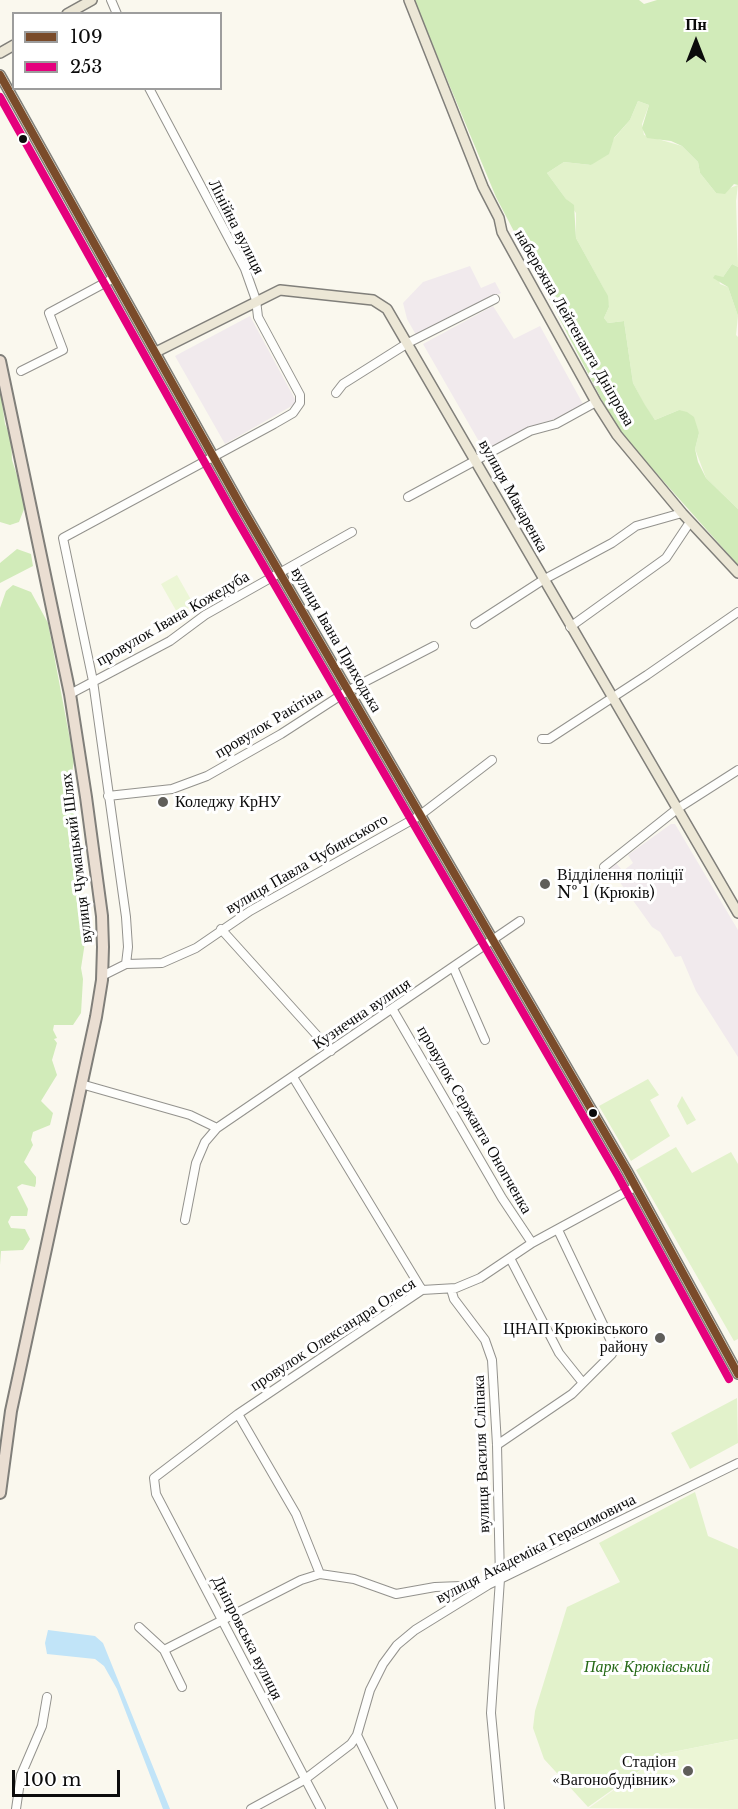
<!DOCTYPE html>
<meta charset="utf-8">
<style>
body{margin:0}
#map{position:relative;width:738px;height:1809px;overflow:hidden;background:#faf8ee;font-family:"Libre Baskerville",serif}
canvas{display:block}
.legend{position:absolute;left:12px;top:12px;width:210px;height:78px;box-sizing:border-box;background:#fff;border:2px solid #9d9d9d;margin:0;padding:8px 10px;list-style:none;font-size:18px;color:#0b0b0b}
.legend li{display:flex;align-items:center;gap:12px;height:30px}
.legend b{width:30px;border:2px solid #9d9d9d}
.north{position:absolute;left:666px;top:12px;width:60px;height:60px;-webkit-text-stroke:4px #fff;paint-order:stroke;rotate:0deg;font-size:16px;font-weight:700;line-height:24px;text-align:center;color:#0b0b0b}
.north::after{content:'';display:block;margin:auto;width:21px;height:27px;background:#0b0b0b;clip-path:polygon(50% 0,100% 100%,50% 72%,0 100%)}
.scale{position:absolute;left:12px;top:1770px;width:108px;height:27px;box-sizing:border-box;border:3px solid #0b0b0b;border-top:0;padding-left:8px;font-size:18px;line-height:21px;white-space:nowrap;color:#0b0b0b;-webkit-text-stroke:4px #fff;paint-order:stroke}
</style>
<div id="map">
<canvas width="738" height="1809"></canvas>
<ul class="legend">
<li><b style="height:8px;background:#7a4b2a"></b>109</li>
<li><b style="height:8px;background:#e5007d"></b>253</li>
</ul>
<div class="north">Пн</div>
<div class="scale">100 m</div>
</div>
<script>
const ctx = document.querySelector('canvas').getContext('2d');
ctx.lineJoin = 'round';
function fillPath(path, color) {
  ctx.fillStyle = color;
  ctx.fill(path, 'evenodd');
}
function shape(rows) {
  const path = new Path2D();
  for (const r of rows) {
    path.moveTo(r[0], r[1]);
    for (let i = 2; i < r.length; i += 2) path.lineTo(r[i], r[i + 1]);
  }
  return path;
}
function trace(path, color, width, dash) {
  ctx.strokeStyle = color;
  ctx.lineWidth = width;
  ctx.lineCap = dash ? 'butt' : 'round';
  ctx.setLineDash(dash || []);
  ctx.stroke(path);
}
function drawText(font, color, halo, rows, align = 'center') {
  ctx.font = font + ' "Libre Baskerville",serif';
  ctx.lineWidth = 6;
  ctx.setLineDash([]);
  ctx.textBaseline = 'middle';
  ctx.strokeStyle = halo;
  ctx.fillStyle = color;
  for (const [text, x, y, turn = 0] of rows) {
    ctx.save();
    ctx.translate(x, y);
    ctx.rotate((+turn || 0) * Math.PI / 180);
    ctx.textAlign = isNaN(turn) ? turn : align;
    if (halo) ctx.strokeText(text, 0, 0);
    ctx.fillText(text, 0, 0);
    ctx.restore();
  }
}
fillPath(shape([
 [470,266,481,288,495,282,501,293,416,335,407,319,403,303,423,282],
 [493,306,514,339,540,326,583,404,559,418,541,423,485,452,423,344],
 [250,316,297,403,225,444,175,356],
 [671,824,675,824,738,930,738,1057,696,991,681,956,675,957,660,932,652,927,609,867,615,862,623,871,633,863,628,855]
]), '#f1eaed');
fillPath(shape([
 [638,101,649,105,642,124,644,135,682,146,698,162,700,173,716,193,738,185,736,201,738,267,732,264,723,277,718,277,720,284,728,287,738,316,736,335,738,337,738,509,706,478,695,449,699,433,679,410,655,420,645,406,633,383,624,321,608,323,604,318,609,307,605,291,576,238,576,213,547,173,564,162,591,165,630,120],
 [648,1079,659,1095,650,1100,670,1136,631,1161,599,1106],
 [682,1096,696,1120,687,1125,677,1106],
 [676,1147,692,1173,731,1152,738,1164,738,1339,734,1341,636,1170],
 [737,1398,738,1443,690,1469,671,1433],
 [695,1492,708,1536,738,1549,738,1739,663,1754,588,1807,544,1759,533,1728,535,1711,567,1607,620,1582,599,1543]
]), '#e2f2cb');
fillPath(shape([
 [414,0,639,0,644,4,657,0,738,0,738,185,734,184,725,194,716,193,700,173,698,162,682,146,671,141,647,138,642,128,649,105,638,101,630,120,614,138,609,154,591,165,564,162,547,173,566,199,574,205,576,238,608,296,609,307,604,318,608,323,624,321,633,383,645,405,655,420,679,410,687,412,694,417,699,433,695,449,698,462,706,478,738,509,738,565,617,429,496,197],
 [732,264,738,267,738,316,728,287,713,278,715,275,723,277],
 [0,388,5,424,11,438,12,460,26,504,19,522,10,525,0,522],
 [17,549,31,554,33,566,0,583,0,563],
 [13,585,31,592,48,623,74,761,68,796,76,816,69,846,81,874,79,898,83,915,88,923,81,968,83,979,81,1013,73,1025,54,1025,53,1030,57,1038,54,1039,57,1043,52,1060,57,1075,41,1101,53,1113,50,1125,33,1132,31,1140,33,1145,24,1162,36,1177,36,1183,35,1187,22,1184,17,1187,28,1209,27,1216,11,1216,8,1222,11,1228,25,1229,30,1239,23,1250,1,1251,0,1265,0,608,6,591]
]), '#d1ebb9');
fillPath(shape([
 [177,575,194,605,178,614,161,584],
 [738,1739,738,1809,589,1808,663,1754]
]), '#ecf6d6');
fillPath(shape([
 [48,1630,95,1636,103,1643,170,1809,163,1809,117,1689,104,1666,95,1659,47,1654,45,1643]
]), '#c1e4f8');
const minor = shape([
 [111,0,117,14],
 [21,371,63,350,49,313,114,278],
 [336,393,343,384,408,343,495,299],
 [408,497,530,431,556,424,596,402],
 [475,624,543,580,612,543,636,526,682,513],
 [570,627,666,558,690,522],
 [70,694,170,641,205,615,352,532],
 [542,739,549,739,647,675,738,612],
 [108,796,172,789,207,776,281,734,349,690,434,646],
 [604,867,677,809,738,770],
 [221,929,331,1051],
 [126,964,128,947,126,917,93,681,63,538,274,424,293,413,300,403,300,395,258,317,256,300,245,269,149,88],
 [454,969,485,1040],
 [102,976,126,964,162,963,196,948,250,911,419,816,492,760],
 [393,1010,502,1198,532,1243],
 [293,1077,422,1290],
 [81,1084,190,1115,217,1128,520,921],
 [185,1220,196,1163,205,1142,217,1128],
 [511,1260,559,1353,583,1383],
 [451,1289,454,1299,485,1340,492,1360,497,1445,500,1579,491,1713,500,1809],
 [238,1414,296,1514,320,1574],
 [497,1445,572,1394,612,1354,610,1339,558,1230],
 [139,1627,164,1650,301,1580,320,1574,354,1579,396,1594,435,1587,486,1585],
 [164,1650,182,1687],
 [357,1735,393,1809],
 [16,1809,21,1775,42,1726,47,1697],
 [251,1809,304,1780,351,1744,357,1735,370,1690,383,1664,397,1645,415,1630,488,1585,738,1463],
 [321,1809,156,1494,154,1478,238,1414,422,1290,456,1288,480,1278,532,1243,635,1187]
]);
const major = shape([
 [409,0,483,187,499,218,502,232,596,402,617,435,682,513,738,573],
 [67,14,92,0],
 [0,53,14,45],
 [0,75,242,508,627,1171,738,1374],
 [156,352,280,290,373,300,387,309,738,913]
]);
const highway = shape([
 [0,361,70,694,86,797,102,916,103,947,102,980,96,1017,11,1411,0,1493]
]);
trace(minor, '#93928d', 10);
trace(major, '#807f7a', 12);
trace(highway, '#807f7a', 14);
trace(minor, '#fefefc', 8);
trace(major, '#ece7d6', 9);
trace(highway, '#eaded2', 10);
trace(shape([
 [0,75,242,508,627,1171,738,1374]
]), '#7a4b2a', 8);
trace(shape([
 [0,97,233,513,618,1176,729,1379]
]), '#e5007d', 8);
for (const [x, y, r, color] of [
 [23,139,5,"#0b0b0b"],
 [163,802,6,"#5f5e5a"],
 [545,884,6,"#5f5e5a"],
 [593,1113,5,"#0b0b0b"],
 [660,1338,6,"#5f5e5a"],
 [688,1771,6,"#5f5e5a"]
]) {
  const dot = new Path2D();
  dot.arc(x, y, r, 0, 2 * Math.PI);
  ctx.fillStyle = color;
  ctx.fill(dot);
  trace(dot, '#fff', 2);
}
drawText('16px', '#0b0b0b', '#fff', [
 ["Лінійна вулиця",236,227,63],
 ["набережна Лейтенанта Дніпрова",574,328,60],
 ["вулиця Макаренка",513,496,61],
 ["провулок Івана Кожедуба",173,619,-30],
 ["вулиця Івана Приходька",336,640,60],
 ["провулок Ракітіна",269,723,-31],
 ["вулиця Чумацький Шлях",77,858,-97],
 ["вулиця Павла Чубинського",307,864,-30],
 ["Кузнечна вулиця",362,1014,-34],
 ["провулок Сержанта Онопченка",474,1120,60],
 ["провулок Олександра Олеся",333,1335,-33],
 ["вулиця Василя Сліпака",482,1454,-92],
 ["вулиця Академіка Герасимовича",536,1549,-27],
 ["Дніпровська вулиця",247,1638,63]
]);
drawText('16px', '#0b0b0b', '#fff', [
 ["Коледжу КрНУ",175,802],
 ["Відділення поліції",557,875],
 ["№ 1 (Крюків)",557,893],
 ["ЦНАП Крюківського",648,1329,"right"],
 ["району",648,1347,"right"],
 ["Стадіон",676,1762,"right"],
 ["«Вагонобудівник»",676,1780,"right"]
], 'left');
drawText('italic 16px', '#256916', '#fff', [
 ["Парк Крюківський",647,1667]
]);
</script>
